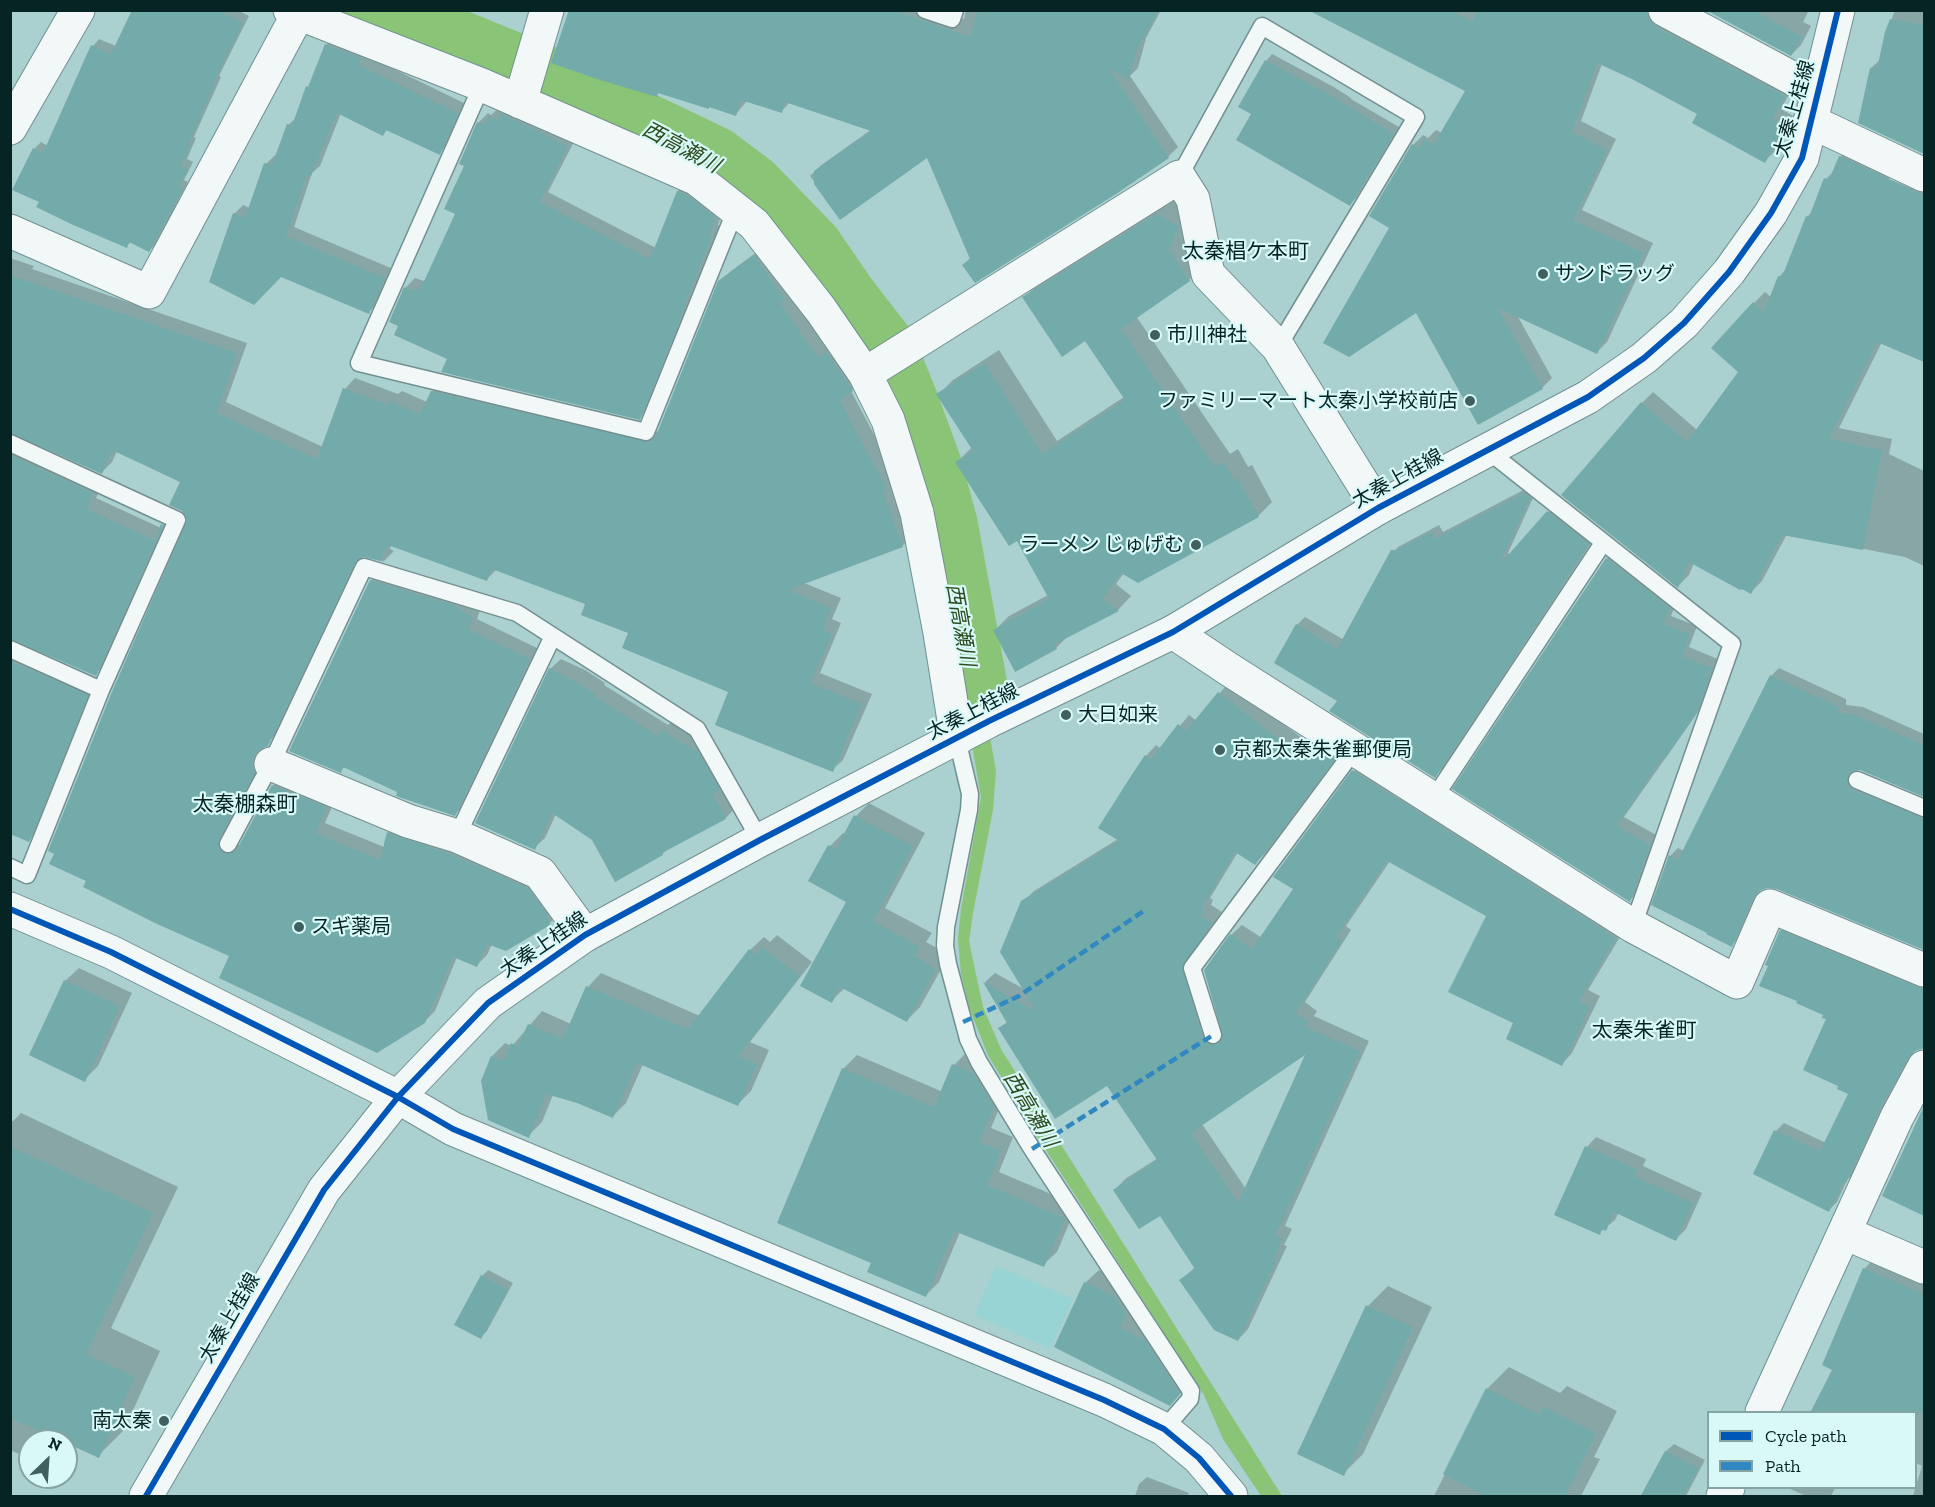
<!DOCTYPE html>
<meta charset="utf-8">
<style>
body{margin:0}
#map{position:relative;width:1935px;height:1507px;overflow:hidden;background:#abd0d0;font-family:"Zilla Slab",serif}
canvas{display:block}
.frame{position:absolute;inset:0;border:12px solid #072424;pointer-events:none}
.legend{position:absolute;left:1707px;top:1411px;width:210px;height:78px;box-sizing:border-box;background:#d9f9f9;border:2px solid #85a4a4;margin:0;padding:8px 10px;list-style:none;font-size:18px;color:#072424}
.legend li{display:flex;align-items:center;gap:12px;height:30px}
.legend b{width:30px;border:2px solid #85a4a4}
.north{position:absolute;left:18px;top:1429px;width:60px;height:60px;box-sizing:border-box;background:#d9f9f9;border:2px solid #85a4a4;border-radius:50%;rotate:25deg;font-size:16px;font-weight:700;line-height:24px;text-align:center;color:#072424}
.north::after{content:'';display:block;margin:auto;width:21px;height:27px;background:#406060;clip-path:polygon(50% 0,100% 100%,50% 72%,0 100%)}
</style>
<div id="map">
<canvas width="1935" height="1507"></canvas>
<div class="frame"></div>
<ul class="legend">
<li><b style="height:8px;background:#0057b8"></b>Cycle path</li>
<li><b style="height:8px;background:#3188c1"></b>Path</li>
</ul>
<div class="north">N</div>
</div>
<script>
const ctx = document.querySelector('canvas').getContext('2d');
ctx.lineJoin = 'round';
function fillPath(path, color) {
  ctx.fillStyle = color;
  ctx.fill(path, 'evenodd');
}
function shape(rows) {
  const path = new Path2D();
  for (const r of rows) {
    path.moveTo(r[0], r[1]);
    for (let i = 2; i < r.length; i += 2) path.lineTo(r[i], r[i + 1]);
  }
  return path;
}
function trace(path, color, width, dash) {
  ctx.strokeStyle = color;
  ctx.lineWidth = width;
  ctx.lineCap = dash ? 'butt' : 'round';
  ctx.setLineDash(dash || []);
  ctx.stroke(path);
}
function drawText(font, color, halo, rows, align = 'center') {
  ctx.font = font + ' "Zilla Slab","Noto Sans JP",serif';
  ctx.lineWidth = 4.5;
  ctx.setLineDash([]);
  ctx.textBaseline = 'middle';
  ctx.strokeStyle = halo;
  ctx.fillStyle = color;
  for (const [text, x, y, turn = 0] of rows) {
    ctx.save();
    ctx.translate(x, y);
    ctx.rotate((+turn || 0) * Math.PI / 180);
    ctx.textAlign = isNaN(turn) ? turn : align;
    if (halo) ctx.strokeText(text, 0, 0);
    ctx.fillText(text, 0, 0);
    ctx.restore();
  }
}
fillPath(shape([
 [996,1265,1073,1299,1050,1349,974,1315]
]), '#98d4d3');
fillPath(shape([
 [963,586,996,771,993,810,973,913,969,941,983,1007,1001,1049,1282,1496,1261,1496,1223,1439,1204,1395,1037,1136,988,1055,970,1010,961,974,958,939,961,909,981,797,945,589]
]), '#89c477');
fillPath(shape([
 [134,10,237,10,249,16,219,76,221,77,194,137,196,138,187,159,193,162,184,180,188,182,156,244,149,251,131,242,126,246,41,201,34,149,41,142,48,146,93,46,99,39,116,46],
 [570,10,932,10,964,19,966,10,1161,10,1146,38,1138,68,1130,76,1178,147,1168,157,964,265,971,257,928,156,841,218,810,176,820,166,872,129,790,102,781,112,747,101,736,114,659,92,656,95],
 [1356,10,1660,10,1794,85,1781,109,1793,116,1775,151,1765,161,1699,113,1632,78,1602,64,1581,121,1616,139,1582,210,1653,243,1607,342,1597,352,1517,315,1552,378,1542,388,1391,227,1413,145,1423,135,1428,138,1436,130,1442,133,1467,90],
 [1709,10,1809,10,1803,22,1811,26,1801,45,1791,55],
 [1895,10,1924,10,1924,133,1907,130,1871,68,1881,59,1887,33],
 [335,36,367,56,466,104,448,144,439,153,388,129,383,134,341,113,320,166,312,173,294,227,393,269,378,303,369,312,281,275,234,214,243,205,250,208,266,164,275,155,277,155,288,125,297,117,326,45],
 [1272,54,1332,86,1351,98,1351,99,1399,127,1356,198,1350,204,1253,113,1266,61],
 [500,107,577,136,548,192,656,248,678,191,687,182,724,207,718,225,720,226,649,408,639,418,449,359,400,325,391,321,406,287,415,278,424,281,426,279,457,214,466,165,478,123,488,113,491,115],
 [1851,146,1894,165,1889,179,1924,193,1923,344,1882,342,1839,428,1892,439,1889,454,1924,471,1924,566,1905,557,1787,534,1762,581,1751,592,1694,563,1689,575,1678,586,1642,403,1653,392,1697,430,1740,372,1754,303,1765,292,1771,297,1779,277,1786,269,1807,217,1813,211,1826,179,1835,170,1840,157],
 [1171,200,1192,211,1182,235,1203,266,1189,280,1136,316,1230,454,1238,449,1248,467,1252,465,1272,502,1258,516,1124,573,1116,584,1131,596,1118,610,1069,635,1056,648,995,630,1009,616,1048,595,1018,539,957,462,972,447,938,395,953,380,999,350,1057,441,1124,397,1085,339,1024,298,1038,284],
 [765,246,862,380,851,391,897,478,913,536,902,546,804,583,841,598,832,619,841,623,820,673,872,694,843,760,832,770,730,691,631,632,587,604,496,570,487,579,392,544,390,549,394,551,384,561,367,555,363,556,278,733,264,746,262,755,264,761,229,838,239,845,242,843,273,786,284,775,336,797,325,823,384,847,388,833,398,823,538,878,560,913,549,924,492,944,487,955,477,965,457,957,435,1011,424,1022,231,956,156,922,188,525,182,481,117,451,112,462,102,472,10,431,10,258,34,266,32,269,247,343,226,402,323,447,345,389,355,378,398,394,402,391,427,402,432,392,443,381,659,432,720,282,731,271],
 [10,435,103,482,96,498,161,528,172,515,106,664,95,674,11,638,11,644,97,685,39,830,28,841,10,832],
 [1533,485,1537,489,1508,553,1511,555,1556,504,1596,536,1443,768,1435,776,1339,701,1297,625,1305,617,1344,640,1390,556,1398,547,1439,525,1443,532],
 [1615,550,1678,599,1671,616,1697,626,1689,647,1720,660,1705,702,1624,817,1658,836,1638,892,1630,900,1455,789,1607,559],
 [380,571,481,607,477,619,539,649,464,805,455,814,398,791,345,766,341,771,371,581],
 [561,659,585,670,605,683,604,685,668,725,673,720,709,743,736,807,726,818,668,849,662,854,593,839,556,814,545,838,534,848,550,669],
 [1779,668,1846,699,1846,705,1863,707,1924,734,1924,795,1861,769,1855,769,1856,778,1924,809,1924,948,1778,887,1768,886,1761,889,1739,938,1731,945,1670,856,1678,848,1684,851,1771,676],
 [1229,682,1307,742,1318,731,1344,748,1266,853,1255,863,1238,852,1210,898,1213,900,1211,905,1222,912,1191,955,1217,1033,1224,1034,1231,935,1242,925,1262,938,1295,889,1275,876,1354,771,1364,761,1626,927,1588,990,1600,996,1572,1053,1562,1064,1515,1022,1488,915,1390,861,1346,926,1351,930,1305,1002,1317,1011,1314,1016,1369,1041,1287,1221,1285,1226,1292,1229,1284,1245,1287,1246,1248,1329,1238,1340,1181,1280,1195,1267,1160,1214,1115,1190,1125,1179,1158,1158,1107,1084,1000,1028,1008,1021,985,982,995,973,1024,989,1023,902,1034,891,1118,839,1146,756,1156,745,1161,749,1189,715,1197,721],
 [1309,1051,1246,1189,1202,1124],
 [869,803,925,833,885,908,932,933,926,942,949,955,920,1007,907,1020,845,988,831,1001,848,901,830,846,843,833,846,834,856,816],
 [1789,923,1924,979,1924,1047,1915,1049,1888,1100,1854,1174,1847,1180,1837,1202,1829,1210,1776,1131,1784,1123,1826,1143,1850,1094,1828,1018,1781,931],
 [777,935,812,962,750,1042,769,1050,751,1091,738,1104,643,1064,626,1103,613,1116,578,1101,553,1095,542,1122,528,1136,492,1056,505,1043,512,1046,542,1011,571,1024,588,987,601,973,700,1016,750,950,764,937,770,942],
 [79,968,132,993,98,1066,84,1080,65,981],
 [967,1052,1006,1092,991,1128,1013,1137,999,1172,1077,1205,1057,1252,1043,1265,960,1232,939,1282,926,1295,873,1263,843,1069,857,1055,943,1092,954,1065],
 [1924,1109,1924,1214,1884,1195],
 [21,1113,178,1187,111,1328,160,1351,124,1430,98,1456,53,1436,48,1441,30,1441,30,1459,10,1450,10,1124],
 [1596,1137,1646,1159,1643,1166,1702,1193,1686,1229,1676,1239,1619,1212,1615,1220,1599,1233,1556,1214,1587,1147],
 [1872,1261,1924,1283,1924,1496,1913,1496,1922,1466,1916,1463,1916,1412,1812,1412,1833,1368,1864,1269],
 [488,1270,513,1283,487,1331,481,1337,482,1276],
 [1099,1270,1127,1283,1183,1391,1170,1404,1085,1283],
 [1388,1286,1432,1307,1363,1454,1343,1474,1299,1453,1368,1306],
 [1509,1367,1560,1393,1567,1386,1617,1411,1594,1457,1600,1459,1581,1496,1434,1496,1487,1389],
 [1674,1444,1705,1460,1686,1496,1642,1496,1666,1451],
 [1147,1477,1189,1493,1187,1496,1135,1496,1139,1484],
 [1788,1488,1835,1488,1831,1496,1806,1496]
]), '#0003');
trace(shape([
 [361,10,453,44,546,82,713,162,749,189,808,250,843,301,881,350,901,399,926,467,942,526,971,684]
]), '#89c477', 72);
fillPath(shape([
 [132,10,217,10,243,23,213,83,215,84,188,144,190,146,181,166,188,169,178,187,183,189,149,252,129,242,127,248,71,224,36,207,39,202,12,190,33,148,43,153,91,45,111,54],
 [569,10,892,10,970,37,978,10,1159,10,1137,49,1129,80,1109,68,1169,158,1116,194,975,283,962,265,970,259,927,158,840,220,814,184,814,171,871,131,785,102,782,113,741,100,736,116,709,107,709,109,658,93,657,97,597,79,551,63],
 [1308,10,1451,10,1472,22,1478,10,1646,10,1649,19,1656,27,1785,96,1773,119,1784,126,1765,163,1692,123,1697,114,1632,79,1597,63,1572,132,1607,150,1573,220,1644,253,1597,354,1498,308,1543,389,1478,425,1416,313,1349,357,1323,343,1389,228,1369,216,1412,144,1419,148,1424,139,1434,144,1465,91],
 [1706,10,1753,10,1802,37,1791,56],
 [1890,19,1924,25,1924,154,1858,123,1870,68,1877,69,1885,32],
 [325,44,361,58,359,65,458,113,440,155,386,130,383,136,337,113,311,176,307,175,286,236,385,278,369,314,281,277,254,305,209,282,233,213,245,218,264,163,272,165,287,124,292,126,306,86,308,87],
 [1265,60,1325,92,1394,134,1350,206,1236,140,1251,114,1238,107],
 [501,114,568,146,540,202,650,259,677,191,687,195,715,217,710,234,712,235,684,306,686,304,640,420,441,372,447,359,394,335,398,326,389,322,404,287,414,291,415,288,420,290,455,214,444,209,464,166,459,164,477,122,484,125,489,116,497,120],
 [1839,156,1916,192,1924,194,1924,362,1877,342,1829,439,1882,450,1863,550,1782,535,1751,594,1742,589,1740,590,1689,562,1678,588,1561,495,1641,402,1687,442,1738,372,1711,348,1753,302,1764,312,1778,276,1782,277,1806,216,1809,217,1824,178,1829,180],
 [1156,214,1179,226,1169,250,1190,281,1121,329,1215,467,1224,462,1234,480,1237,478,1259,517,1138,583,1121,573,1103,599,1119,611,1055,644,1057,649,1015,672,993,630,1049,599,1017,541,1009,546,955,462,973,451,936,394,985,363,1042,454,1125,400,1085,341,1062,357,1022,297],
 [754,255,785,300,780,303,818,358,826,352,850,386,853,391,840,400,887,490,883,491,903,547,788,590,831,608,823,630,832,634,810,683,862,704,833,772,715,725,728,692,622,648,628,633,581,615,585,604,492,569,487,581,388,545,381,560,385,562,363,557,355,563,268,746,260,749,254,756,252,766,255,772,219,839,219,849,228,854,237,849,272,785,326,807,316,833,380,860,387,832,450,854,528,888,547,914,550,925,506,951,487,944,477,967,453,957,425,1023,377,1053,219,978,229,956,155,923,83,887,86,881,49,864,54,854,48,851,111,694,187,520,182,511,169,505,180,482,112,450,102,474,10,433,10,275,237,353,217,413,317,459,343,388,388,405,390,401,420,414,431,391,649,442,656,436,718,281],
 [10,455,93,493,87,509,154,540,161,524,163,525,96,676,10,639],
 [1524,493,1530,498,1501,561,1502,562,1547,511,1589,544,1435,778,1329,711,1337,701,1274,663,1296,624,1337,649,1391,550,1396,550,1431,532,1435,539],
 [1606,558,1670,608,1664,624,1690,634,1682,656,1712,668,1697,712,1665,759,1663,757,1617,826,1650,845,1630,902,1452,789],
 [370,580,453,605,473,617,468,629,530,659,455,816,396,796,397,792,343,767,341,773,289,751],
 [10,661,88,695,29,842,10,834],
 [549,668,574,681,596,694,594,696,658,736,662,730,699,753,720,790,713,794,726,819,662,853,663,855,615,882,592,840,552,813,535,850,475,823],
 [1770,675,1839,707,1838,713,1855,715,1924,745,1924,797,1860,770,1850,772,1847,781,1848,786,1853,790,1924,818,1924,950,1777,889,1767,888,1759,891,1753,898,1732,947,1706,934,1707,933,1651,905,1669,855,1678,860],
 [1218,692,1297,753,1306,741,1335,759,1255,865,1235,852,1201,909,1204,911,1201,916,1212,923,1182,967,1203,1038,1206,1043,1217,1045,1223,1037,1204,970,1230,934,1252,949,1293,889,1273,877,1352,770,1616,938,1579,1001,1590,1006,1562,1066,1506,1039,1513,1023,1448,992,1486,916,1387,861,1336,937,1342,941,1296,1013,1308,1022,1305,1027,1360,1051,1277,1232,1276,1236,1282,1239,1275,1256,1278,1257,1238,1341,1214,1330,1179,1280,1195,1269,1160,1216,1139,1229,1113,1190,1157,1160,1107,1086,1055,1119,998,1028,1007,1023,983,982,1036,1011,1000,952,1021,901,1119,841,1098,828,1131,776,1145,755,1151,759,1178,724,1186,731],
 [1305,1055,1238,1203,1191,1133],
 [854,815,913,846,873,921,920,947,914,956,936,969,907,1022,840,987,832,1003,800,986,846,902,808,881,828,845,836,849],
 [1780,930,1917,987,1924,988,1924,1048,1915,1051,1908,1058,1880,1109,1846,1183,1843,1182,1829,1212,1753,1174,1774,1130,1820,1151,1848,1094,1837,1089,1838,1086,1803,1070,1826,1019,1822,1018,1823,1015,1796,1003,1797,1001,1759,986,1768,966,1765,965],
 [762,947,800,976,738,1056,757,1064,738,1106,637,1063,613,1118,577,1103,546,1094,529,1138,488,1120,481,1081,491,1056,504,1061,511,1043,518,1046,528,1024,563,1039,586,986,688,1029,749,949,756,955],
 [64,980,120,1006,85,1082,29,1055],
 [952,1064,974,1074,994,1107,979,1142,1001,1150,987,1185,1065,1218,1044,1267,954,1231,926,1297,867,1272,871,1263,777,1223,842,1068,934,1107],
 [1924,1106,1924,1216,1882,1196],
 [10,1146,153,1213,86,1354,135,1377,99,1458,66,1443,66,1441,61,1441,10,1418],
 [1585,1146,1637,1169,1634,1176,1693,1203,1676,1241,1614,1212,1606,1231,1602,1229,1600,1235,1554,1215],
 [1863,1268,1924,1294,1924,1413,1810,1413,1832,1370,1822,1365],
 [481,1275,508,1290,481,1339,454,1325],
 [1084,1282,1114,1296,1126,1314,1120,1328,1145,1340,1153,1352,1180,1394,1170,1406,1054,1347],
 [1366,1305,1413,1327,1344,1476,1297,1454],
 [1486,1388,1540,1415,1544,1407,1596,1433,1565,1497,1487,1497,1443,1474],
 [1665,1451,1699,1468,1683,1497,1640,1497]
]), '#73aaaa');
const service = shape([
 [925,10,952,19,955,10],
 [482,85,359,363,646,432,736,209],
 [1179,177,1262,26,1416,117,1278,347],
 [10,443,177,520,101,690,27,875,10,867],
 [1487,450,1732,644,1633,926],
 [10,649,101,690],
 [957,739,970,794,969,810,946,927,945,946,948,964,968,1039,979,1062,1032,1149,1191,1391,1190,1399,1164,1429],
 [1857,780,1924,808],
 [1434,798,1603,543],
 [457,836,553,636],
 [228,844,271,764,364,567,517,613,697,729,760,840],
 [1213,1035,1192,968,1355,749]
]);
const minor = shape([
 [290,10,482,85,697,179,754,224,821,310,865,374,888,420,917,513,940,633,957,739],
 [1665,10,1818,92],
 [520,102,547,10],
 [1810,121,1924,175],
 [10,128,78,10],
 [10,231,149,292,298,14],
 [865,374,1179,177,1193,199,1208,274,1278,347,1378,508],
 [1173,632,1230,670,1633,926,1737,982,1770,906,1924,970],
 [271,764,408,821,457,836,540,873,585,935],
 [1845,1233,1924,1267],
 [1762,1412,1897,1117,1924,1067],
 [1723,1496,1728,1488]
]);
const tertiary = shape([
 [10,909,111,952,398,1097,453,1129,1104,1400,1164,1429,1199,1458,1231,1496]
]);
const secondary = shape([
 [146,1496,324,1190,398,1097,488,1003,585,935,760,840,989,721,1173,632,1378,508,1588,397,1644,358,1684,323,1729,272,1771,213,1802,158,1838,10]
]);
trace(service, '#729090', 19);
trace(minor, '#729090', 35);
trace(tertiary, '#729090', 35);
trace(secondary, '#729090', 35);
trace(service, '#f2f8f8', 16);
trace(minor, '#f2f8f8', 33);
trace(tertiary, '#f2f8f8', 33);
trace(secondary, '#f2f8f8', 33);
trace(shape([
 [963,1022,1019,996,1145,910],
 [1032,1149,1213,1035]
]), '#3188c1', 4.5, [9, 4.5]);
trace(shape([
 [10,909,111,952,398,1097,453,1129,1104,1400,1164,1429,1199,1458,1231,1496],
 [146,1496,324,1190,398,1097,488,1003,585,935,760,840,989,721,1173,632,1378,508,1588,397,1644,358,1684,323,1729,272,1771,213,1802,158,1838,10]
]), '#0057b8', 6);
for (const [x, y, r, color] of [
 [1543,274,6,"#406060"],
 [1155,335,6,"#406060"],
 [1470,401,6,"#406060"],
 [1196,545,6,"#406060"],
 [1066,715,6,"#406060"],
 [1220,750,6,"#406060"],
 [299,927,6,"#406060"],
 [164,1421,6,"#406060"]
]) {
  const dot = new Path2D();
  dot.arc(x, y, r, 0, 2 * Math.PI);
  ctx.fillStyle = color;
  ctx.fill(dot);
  trace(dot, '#d9f9f9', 2);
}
drawText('20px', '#072424', '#d9f9f9', [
 ["太秦上桂線",1795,109,-74],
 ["太秦上桂線",1398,479,-29],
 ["太秦上桂線",973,712,-27],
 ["太秦上桂線",544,945,-34],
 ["太秦上桂線",230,1318,-60]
]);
drawText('20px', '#072424', '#d9f9f9', [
 ["サンドラッグ",1555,274],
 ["市川神社",1167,335],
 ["ファミリーマート太秦小学校前店",1458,401,"right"],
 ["ラーメン じゅげむ",1184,545,"right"],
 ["大日如来",1078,715],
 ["京都太秦朱雀郵便局",1232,750],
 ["スギ薬局",311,927],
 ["南太秦",152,1421,"right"]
], 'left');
drawText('italic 21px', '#2e4a1e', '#d9f9f9', [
 ["西高瀬川",681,148,28],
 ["西高瀬川",960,625,80],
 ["西高瀬川",1030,1110,59]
]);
drawText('21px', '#072424', '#d9f9f9', [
 ["太秦椙ケ本町",1246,252],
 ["太秦棚森町",245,805],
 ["太秦朱雀町",1644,1031]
]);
</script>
